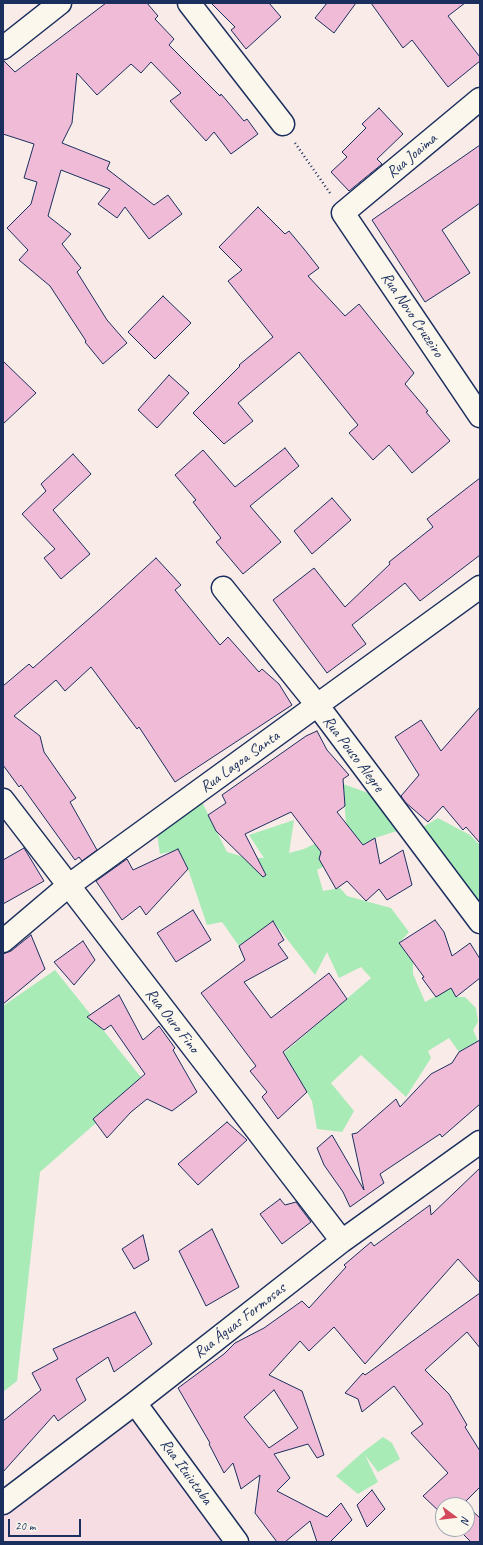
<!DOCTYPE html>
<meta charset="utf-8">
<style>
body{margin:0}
#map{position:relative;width:483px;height:1545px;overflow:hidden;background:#f9ebe8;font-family:Caveat,sans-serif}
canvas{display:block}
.frame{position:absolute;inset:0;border:4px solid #1b2f5e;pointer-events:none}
.north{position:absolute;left:435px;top:1497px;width:40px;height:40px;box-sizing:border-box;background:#fbf7ec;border:1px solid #a1a7b3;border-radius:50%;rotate:105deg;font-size:11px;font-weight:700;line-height:16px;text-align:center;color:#1b2f5e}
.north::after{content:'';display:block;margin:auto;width:14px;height:18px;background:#d1495b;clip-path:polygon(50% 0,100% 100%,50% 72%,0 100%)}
.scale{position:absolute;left:8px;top:1519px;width:73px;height:18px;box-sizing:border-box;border:2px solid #1b2f5e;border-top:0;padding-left:5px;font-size:12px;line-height:14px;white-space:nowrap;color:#1b2f5e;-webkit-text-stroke:3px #fbf7ec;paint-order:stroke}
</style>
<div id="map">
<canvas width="483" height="1545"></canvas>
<div class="frame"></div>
<div class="north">N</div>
<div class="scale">20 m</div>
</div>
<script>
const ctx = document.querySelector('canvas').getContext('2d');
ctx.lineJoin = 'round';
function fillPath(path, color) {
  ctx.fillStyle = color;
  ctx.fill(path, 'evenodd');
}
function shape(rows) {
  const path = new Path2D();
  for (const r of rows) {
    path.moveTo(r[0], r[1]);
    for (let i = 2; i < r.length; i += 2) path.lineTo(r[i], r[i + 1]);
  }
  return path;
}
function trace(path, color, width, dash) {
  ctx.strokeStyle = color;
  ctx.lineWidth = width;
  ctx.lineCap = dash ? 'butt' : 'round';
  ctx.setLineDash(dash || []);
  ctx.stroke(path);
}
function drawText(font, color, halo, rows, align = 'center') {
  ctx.font = font + ' Caveat,sans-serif';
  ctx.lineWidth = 3;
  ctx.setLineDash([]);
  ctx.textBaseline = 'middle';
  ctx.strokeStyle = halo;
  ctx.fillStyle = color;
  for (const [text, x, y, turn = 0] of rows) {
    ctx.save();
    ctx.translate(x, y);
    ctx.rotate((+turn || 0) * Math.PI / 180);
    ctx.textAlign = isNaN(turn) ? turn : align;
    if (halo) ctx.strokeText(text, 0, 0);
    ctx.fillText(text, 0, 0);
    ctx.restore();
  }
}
fillPath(shape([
 [135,1403,238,1542,3,1542,3,1503]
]), '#f6dde3');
fillPath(shape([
 [343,784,374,795,400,830,375,838,317,870,323,891,340,888,347,896,391,908,409,932,399,943,413,962,413,974,425,1002,451,988,456,997,465,997,476,1008,478,1022,473,1030,478,1041,459,1052,449,1038,428,1051,431,1058,406,1097,361,1055,331,1083,354,1111,342,1132,317,1129,312,1101,284,1053,371,978,361,967,339,978,327,952,315,975,273,921,239,946,222,922,207,925,188,869,178,850,160,854,157,834,201,800,227,852,244,857,264,858,249,835,294,820,289,853,304,849,326,838,346,823],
 [438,818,470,835,480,845,480,912,418,830],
 [55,970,144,1081,40,1172,17,1381,3,1392,3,1006],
 [383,1437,392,1443,400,1459,378,1472,365,1455,378,1482,358,1494,336,1476,363,1452]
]), '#a8ebb6');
const building = shape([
 [106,3,147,3,158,16,155,19,174,39,169,45,220,96,221,94,244,121,247,119,258,134,231,154,214,132,206,141,170,101,181,93,151,62,141,73,131,64,97,95,77,73,72,123,62,143,110,162,107,169,154,205,168,195,182,214,149,239,125,207,117,218,98,204,110,189,61,170,48,216,71,234,62,244,81,268,77,272,107,320,127,343,103,364,85,342,86,341,50,286,19,260,28,250,7,228,31,204,37,182,24,178,34,144,3,134,3,60,15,72,106,3],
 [211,3,269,3,281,17,246,49,231,30,235,27,211,3],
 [327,3,356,3,334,33,315,18,327,3],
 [371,3,465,3,448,16,480,57,480,61,448,87,412,40,403,48,371,3],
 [379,108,403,134,377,159,382,164,349,191,331,172,347,157,342,152,366,128,362,124,379,108],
 [480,145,480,203,442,230,470,273,425,302,372,220,480,145],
 [258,207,285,234,289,231,304,249,319,268,308,276,345,316,359,304,414,373,405,384,428,411,426,412,450,441,412,473,389,445,373,460,349,433,358,425,299,352,238,403,253,421,224,444,193,413,240,366,239,365,273,337,228,281,242,270,219,247,258,207],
 [163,296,191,323,155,359,128,332,163,296],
 [3,361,36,393,3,424,3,361],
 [169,375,189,393,157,428,138,410,169,375],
 [285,448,299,466,250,506,281,542,243,574,216,542,221,538,193,502,196,500,175,475,203,450,235,487,285,448],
 [73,454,91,474,53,510,90,554,61,579,44,558,55,549,22,514,46,491,41,484,73,454],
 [480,478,480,555,420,601,405,583,352,625,366,644,327,673,273,600,314,568,345,607,390,564,389,562,433,527,427,519,480,478],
 [332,498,351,520,312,554,294,531,332,498],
 [156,558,181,585,175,590,220,645,228,637,259,672,262,669,279,684,292,705,175,782,139,727,137,729,91,667,65,691,56,680,14,716,40,736,44,752,76,798,70,802,97,850,82,861,79,857,75,860,21,785,19,787,3,765,3,686,29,664,33,668,99,610,156,558],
 [480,707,480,843,466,827,463,830,443,806,428,822,405,802,401,796,419,775,395,737,421,720,441,751,480,707],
 [317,731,327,750,349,775,343,779,345,806,337,812,363,845,375,838,380,864,403,850,412,885,387,900,379,889,366,901,347,881,336,889,319,859,321,852,291,812,245,834,266,875,263,877,216,831,208,815,226,803,222,795,306,736,317,731],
 [24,848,44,881,3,904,3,860,24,848],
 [178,849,188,869,146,915,140,906,122,920,96,881,127,859,133,870,178,849],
 [193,910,211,940,176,962,157,933,193,910],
 [435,920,444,932,452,956,470,943,480,959,480,978,456,997,451,988,436,997,422,978,424,977,399,943,435,920],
 [273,921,284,940,278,944,288,958,244,982,271,1018,329,973,347,999,283,1052,307,1092,278,1119,262,1097,267,1092,250,1071,256,1066,201,993,245,960,239,946,273,921],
 [31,935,45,969,3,1004,3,954,11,951,31,935],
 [83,941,95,960,74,985,54,962,83,941],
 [119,995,143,1040,159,1026,175,1048,173,1050,197,1092,172,1111,147,1099,131,1112,107,1138,93,1119,145,1074,111,1025,104,1030,87,1017,119,995],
 [480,1040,480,1104,442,1137,440,1134,380,1174,384,1183,350,1207,343,1192,324,1165,317,1148,332,1135,364,1190,352,1134,357,1133,396,1099,400,1107,431,1074,452,1063,459,1052,480,1040],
 [227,1122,247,1140,198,1185,178,1164,227,1122],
 [480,1168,480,1283,458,1259,365,1364,334,1327,309,1351,300,1341,269,1375,302,1391,324,1455,317,1458,308,1444,274,1454,290,1478,277,1491,327,1517,341,1503,352,1520,330,1542,317,1542,310,1521,285,1542,277,1542,255,1513,260,1475,241,1489,233,1463,224,1473,209,1444,210,1443,178,1388,224,1354,235,1343,264,1328,302,1301,309,1308,346,1267,344,1265,371,1242,374,1246,430,1205,431,1215,480,1168],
 [274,1390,298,1428,269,1448,244,1417,274,1390],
 [280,1199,285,1205,296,1202,311,1222,282,1244,260,1214,280,1199],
 [212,1229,239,1287,206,1306,179,1251,212,1229],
 [143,1235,149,1260,134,1269,122,1249,143,1235],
 [480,1293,480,1348,467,1332,425,1370,449,1394,467,1425,465,1427,480,1451,480,1487,464,1503,466,1505,443,1505,443,1515,423,1496,448,1473,411,1433,423,1424,394,1386,362,1412,358,1399,345,1393,363,1373,365,1375,480,1293],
 [135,1312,152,1344,114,1372,108,1357,76,1379,86,1400,58,1421,54,1415,3,1472,3,1421,41,1390,32,1373,58,1359,53,1349,135,1312],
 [372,1490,385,1509,367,1527,357,1505,372,1490],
 [467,1506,480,1518,480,1542,471,1542,458,1529,467,1529,467,1506]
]);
fillPath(building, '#efbbd7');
trace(building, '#1b2f5e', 1);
const street = shape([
 [189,3,283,124],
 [3,48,60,3],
 [480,99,343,213,480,416],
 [223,588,318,706,480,922],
 [3,800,342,1241],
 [3,941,68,886,480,587],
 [135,1403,237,1542],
 [3,1503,135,1403,342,1241,480,1142]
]);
trace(street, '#1b2f5e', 25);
trace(shape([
 [295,143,330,193]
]), '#1b2f5e', 2.5, [1, 3]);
trace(street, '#fbf7ec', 22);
drawText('16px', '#1b2f5e', '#fbf7ec', [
 ["Rua Joaima",412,156,-40],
 ["Rua Novo Cruzeiro",412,315,56],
 ["Rua Pouso Alegre",353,754,53],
 ["Rua Lagoa Santa",240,762,-36],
 ["Rua Ouro Fino",172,1021,52],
 ["Rua Águas Formosas",240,1321,-38],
 ["Rua Ituiutaba",186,1472,54]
]);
</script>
